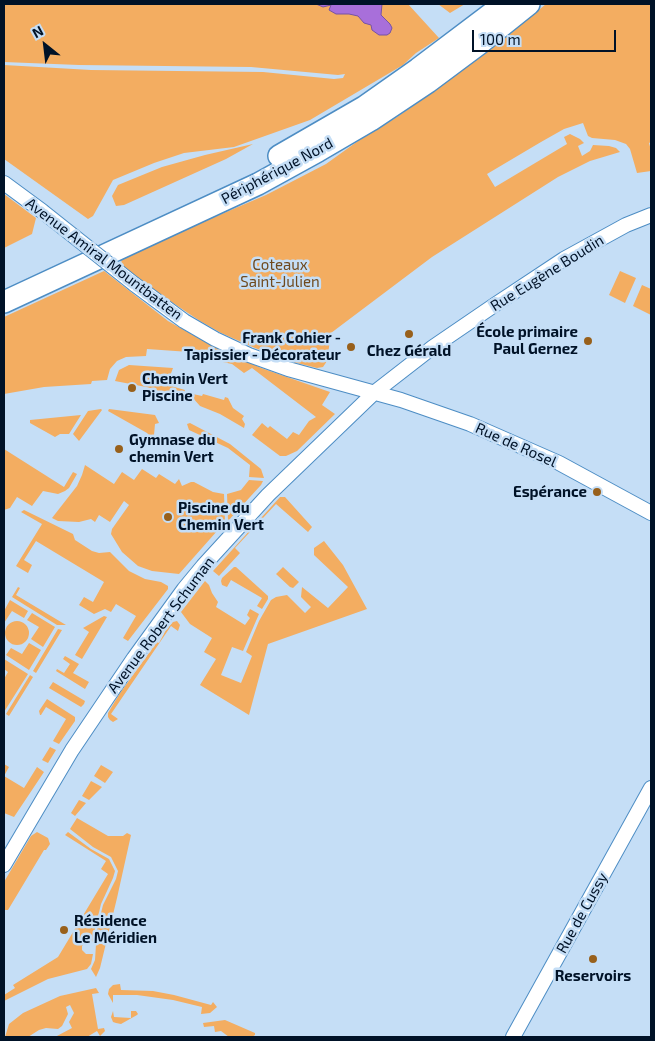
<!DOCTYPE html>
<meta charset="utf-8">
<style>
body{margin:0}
#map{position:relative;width:655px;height:1041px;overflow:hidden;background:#c5def6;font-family:"Exo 2",sans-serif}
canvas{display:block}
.frame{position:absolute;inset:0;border:5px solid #001227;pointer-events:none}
.north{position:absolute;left:20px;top:20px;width:50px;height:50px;-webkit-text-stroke:4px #c5def6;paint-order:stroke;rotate:331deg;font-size:14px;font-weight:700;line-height:20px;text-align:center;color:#001227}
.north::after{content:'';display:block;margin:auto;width:18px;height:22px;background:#001227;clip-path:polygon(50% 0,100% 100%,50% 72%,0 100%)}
.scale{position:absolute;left:472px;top:30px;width:144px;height:22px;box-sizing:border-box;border:2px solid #001227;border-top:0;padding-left:6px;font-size:15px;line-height:18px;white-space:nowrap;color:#001227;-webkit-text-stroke:4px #c5def6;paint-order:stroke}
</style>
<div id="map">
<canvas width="655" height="1041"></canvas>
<div class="frame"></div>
<div class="north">N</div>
<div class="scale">100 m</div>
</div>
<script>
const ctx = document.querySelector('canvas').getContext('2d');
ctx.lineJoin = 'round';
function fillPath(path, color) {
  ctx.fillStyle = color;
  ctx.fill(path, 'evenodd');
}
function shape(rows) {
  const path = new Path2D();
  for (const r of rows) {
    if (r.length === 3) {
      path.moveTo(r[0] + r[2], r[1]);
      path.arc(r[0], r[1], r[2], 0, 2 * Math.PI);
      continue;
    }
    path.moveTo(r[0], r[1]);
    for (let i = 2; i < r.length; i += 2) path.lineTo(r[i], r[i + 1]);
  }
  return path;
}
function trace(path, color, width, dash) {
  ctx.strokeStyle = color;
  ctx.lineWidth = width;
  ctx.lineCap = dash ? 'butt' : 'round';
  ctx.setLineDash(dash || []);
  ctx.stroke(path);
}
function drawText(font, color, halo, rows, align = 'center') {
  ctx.font = font + ' "Exo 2",sans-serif';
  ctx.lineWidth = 5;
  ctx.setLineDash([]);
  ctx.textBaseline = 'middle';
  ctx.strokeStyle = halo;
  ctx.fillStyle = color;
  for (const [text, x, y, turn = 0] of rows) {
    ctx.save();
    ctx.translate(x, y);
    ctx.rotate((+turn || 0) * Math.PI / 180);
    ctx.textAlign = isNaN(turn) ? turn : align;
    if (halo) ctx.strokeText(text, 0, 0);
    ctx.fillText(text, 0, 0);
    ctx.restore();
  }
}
fillPath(shape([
 [4,4,408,4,439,38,416,53,403,65,310,120,234,147,184,153,154,163,113,180,93,216,88,219,4,159,4,65,91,70,263,72,334,79,343,78,345,74,338,75,251,67,79,65,4,62],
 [438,4,465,4,450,13],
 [546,4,651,4,651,142,649,143,651,150,651,171,637,173,630,149,626,144,615,140,592,138,588,136,583,123,564,129,541,142,487,174,495,187,567,144,564,137,570,134,580,139,584,143,578,146,582,156,590,151,593,145,609,146,616,148,620,152,590,161,558,177,432,257,331,333,327,361,323,367,317,368,293,362,255,348,221,333,200,321,140,281,122,268,121,257,266,195,326,164,358,141,397,117,437,89,499,43],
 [253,144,226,159,124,205,116,206,112,196,118,185,162,167,205,155],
 [4,194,36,218,32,234,4,248],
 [104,271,168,321,207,343,261,368,330,392,322,405,335,414,297,451,286,456,280,456,252,435,262,423,268,428,270,426,287,439,293,432,299,435,309,421,316,417,252,368,244,373,232,364,218,361,218,354,147,349,146,356,126,357,117,361,110,369,107,380,92,381,91,384,44,387,4,394,4,317],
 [620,271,636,278,625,303,609,295],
 [642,285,651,289,651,315,633,306],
 [129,365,173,368,170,376,166,375,164,384,185,390,184,393,177,391,175,396,146,387,115,381,119,370],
 [193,394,202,396,203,394,224,400,225,397,228,398,233,408,244,416,242,419,245,424,244,428,220,414,200,406,192,397],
 [101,409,102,410,79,441,73,434,88,411],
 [109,409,155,415,159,423,155,424,154,435,159,435,159,445,147,433,108,411],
 [81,415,69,434,60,434,55,437,30,423,30,420],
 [190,423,230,444,261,469,264,478,249,477,250,465,228,448,189,430,187,424],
 [4,449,64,487,73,472,77,474,69,488,65,491,58,494,43,491,32,506,17,497,10,508,4,510],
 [85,465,114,484,122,472,134,480,142,469,156,478,159,474,175,484,179,479,182,486,191,482,194,482,213,492,224,494,225,522,179,574,152,571,138,566,122,552,111,534,112,529,129,505,124,501,110,522,99,515,95,522,91,519,79,522,58,521,52,518,77,486,82,475],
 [249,480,263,481,261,485,228,521,227,494,241,490],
 [280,497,285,497,312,527,308,532,276,504,235,548,240,553,219,576,213,571],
 [24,510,73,534,75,540,92,551,99,553,110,552,129,571,145,579,161,582,168,586,168,589,128,641,123,638,136,616,116,604,111,612,105,609,94,614,79,605,84,597,93,602,104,582,36,541,24,560,32,565,28,573,16,566,42,524,21,512],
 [324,541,343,565,367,609,268,644,249,715,200,685,216,659,204,652,212,638,190,624,181,612,205,581,209,585,212,593,218,602,216,607,245,625,250,618,247,615,250,609,259,614,243,651,232,647,221,675,241,683,252,656,246,652,259,621,271,600,276,597,287,595,305,613,311,607,301,597,302,587,328,608,348,587,314,555,314,548],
 [234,567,236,567,268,596,268,599,262,609,257,606,262,598,231,580,227,587,222,585,221,581,222,578],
 [283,567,299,582,293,588,290,587,276,574],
 [18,587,20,588,16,595,66,625,57,625,12,597],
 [10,600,28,611,24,618,12,611,4,623,4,611],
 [32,613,55,627,43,647,31,639,39,627,27,620],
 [104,616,107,617,82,659,75,655,89,632,83,628],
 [17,633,12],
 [177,621,180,625,178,631,171,626,111,714,118,719,113,722,110,720,108,717,108,713,120,693,157,642,159,643,166,630,173,622],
 [58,629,62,630,36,673,33,671],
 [29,643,41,650,29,670,6,655,11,648,22,654],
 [65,656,79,664,73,673,89,682,85,689,56,671,57,669,64,673,70,664,63,659],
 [4,659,28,674,4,712,4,679,8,672,4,669],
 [30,675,33,677,9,716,6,714],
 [53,682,85,701,84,704,81,707,49,688],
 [47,699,75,717,75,721,59,744,53,741,66,719,46,707,41,715,40,715,39,711],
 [50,747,56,750,48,763,42,760],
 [4,764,9,767,4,776,24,788,37,767,44,772,14,817,4,813],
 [101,765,113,772,105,783,94,776],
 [91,781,102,787,89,800,82,796],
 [79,800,86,803,75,816,71,813],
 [77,818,108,836,123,836,127,833,131,835,117,898,100,968,96,977,91,969,95,960,97,929,103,905,116,879,118,871,111,857,93,847,70,829],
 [37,832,48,838,50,844,46,850,44,850,8,910,4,910,4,882,31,836],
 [68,832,91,849,109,859,115,871,113,878,101,904,95,929,94,942,86,941,82,946,82,950,86,954,93,954,91,964,87,969,48,979,4,1001,4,995,15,988,13,985,58,957,108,874,101,869,106,861,65,835],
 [120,984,121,990,153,991,174,995,211,1005,213,1002,217,1007,210,1013,201,1014,202,1007,173,1000,137,995,113,995,113,1003,108,994,109,989,113,985],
 [96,988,99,993,92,994,98,1029,104,1028,105,1031,100,1036,97,1031,87,1037,55,1037,72,1028,69,1022,74,1013,70,1005,66,1007,68,1014,62,1026,58,1029,46,1028,39,1030,28,1037,5,1037,9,1024,23,1013,60,996],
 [113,1011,114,1017,131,1018,131,1011,136,1011,138,1014,137,1015,121,1024,116,1023,113,1022,111,1017],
 [225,1020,255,1033,255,1035,252,1037,229,1037,221,1031,215,1032,214,1026,204,1027,203,1023]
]), '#f3ad61');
const water = shape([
 [316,4,382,4,381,15,390,24,392,28,390,33,387,35,379,35,372,30,371,25,364,23,358,16,349,14,336,14,329,10,331,5,323,7,316,4]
]);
fillPath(water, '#a86fda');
trace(water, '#7653a4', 1);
const minor = shape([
 [4,183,42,211],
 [134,284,184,321,215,339,249,355,288,369,401,400,470,424,559,463,651,513],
 [4,865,72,750,134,658,184,589,203,566,268,495,375,392,433,347,496,304,564,259,626,225,651,215],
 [513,1037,651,788]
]);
const highway = shape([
 [279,156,364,107,418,69,504,4],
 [4,302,258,184,318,151,371,120,428,82,479,44,529,4]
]);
trace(minor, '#4d8dc4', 16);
trace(highway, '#4d8dc4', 24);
trace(minor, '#fff', 14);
trace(highway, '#fff', 21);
const minorBridge = shape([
 [42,211,134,284]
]);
trace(minorBridge, '#4d8dc4', 16, []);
trace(minorBridge, '#fff', 14);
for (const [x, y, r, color] of [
 [409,334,5,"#98601b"],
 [588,341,5,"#98601b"],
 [351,347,5,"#98601b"],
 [132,388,5,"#98601b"],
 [119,449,5,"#98601b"],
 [597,492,5,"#98601b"],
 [168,517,5,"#98601b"],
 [64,930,5,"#98601b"],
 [593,959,5,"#98601b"]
]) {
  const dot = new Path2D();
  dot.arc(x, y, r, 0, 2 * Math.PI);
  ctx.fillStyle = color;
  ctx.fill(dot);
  trace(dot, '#c5def6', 2);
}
drawText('15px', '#001227', '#c5def6', [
 ["Périphérique Nord",277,171,-28],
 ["Avenue Amiral Mountbatten",104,259,37],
 ["Rue Eugène Boudin",547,273,-32],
 ["Rue de Rosel",516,445,24],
 ["Avenue Robert Schuman",161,625,-53],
 ["Rue de Cussy",582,913,-61]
]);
drawText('15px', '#6f4a1f', '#c5def6', [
 ["Coteaux",280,265],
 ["Saint-Julien",280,282]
]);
drawText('bold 15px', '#001227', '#c5def6', [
 ["École primaire",578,332,"right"],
 ["Paul Gernez",578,349,"right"],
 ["Frank Cohier -",341,338,"right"],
 ["Tapissier - Décorateur",341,355,"right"],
 ["Chez Gérald",409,351,"center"],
 ["Chemin Vert",142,379],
 ["Piscine",142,396],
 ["Gymnase du",129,440],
 ["chemin Vert",129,457],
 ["Espérance",587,492,"right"],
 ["Piscine du",178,508],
 ["Chemin Vert",178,525],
 ["Résidence",74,921],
 ["Le Méridien",74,938],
 ["Reservoirs",593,976,"center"]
], 'left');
</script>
